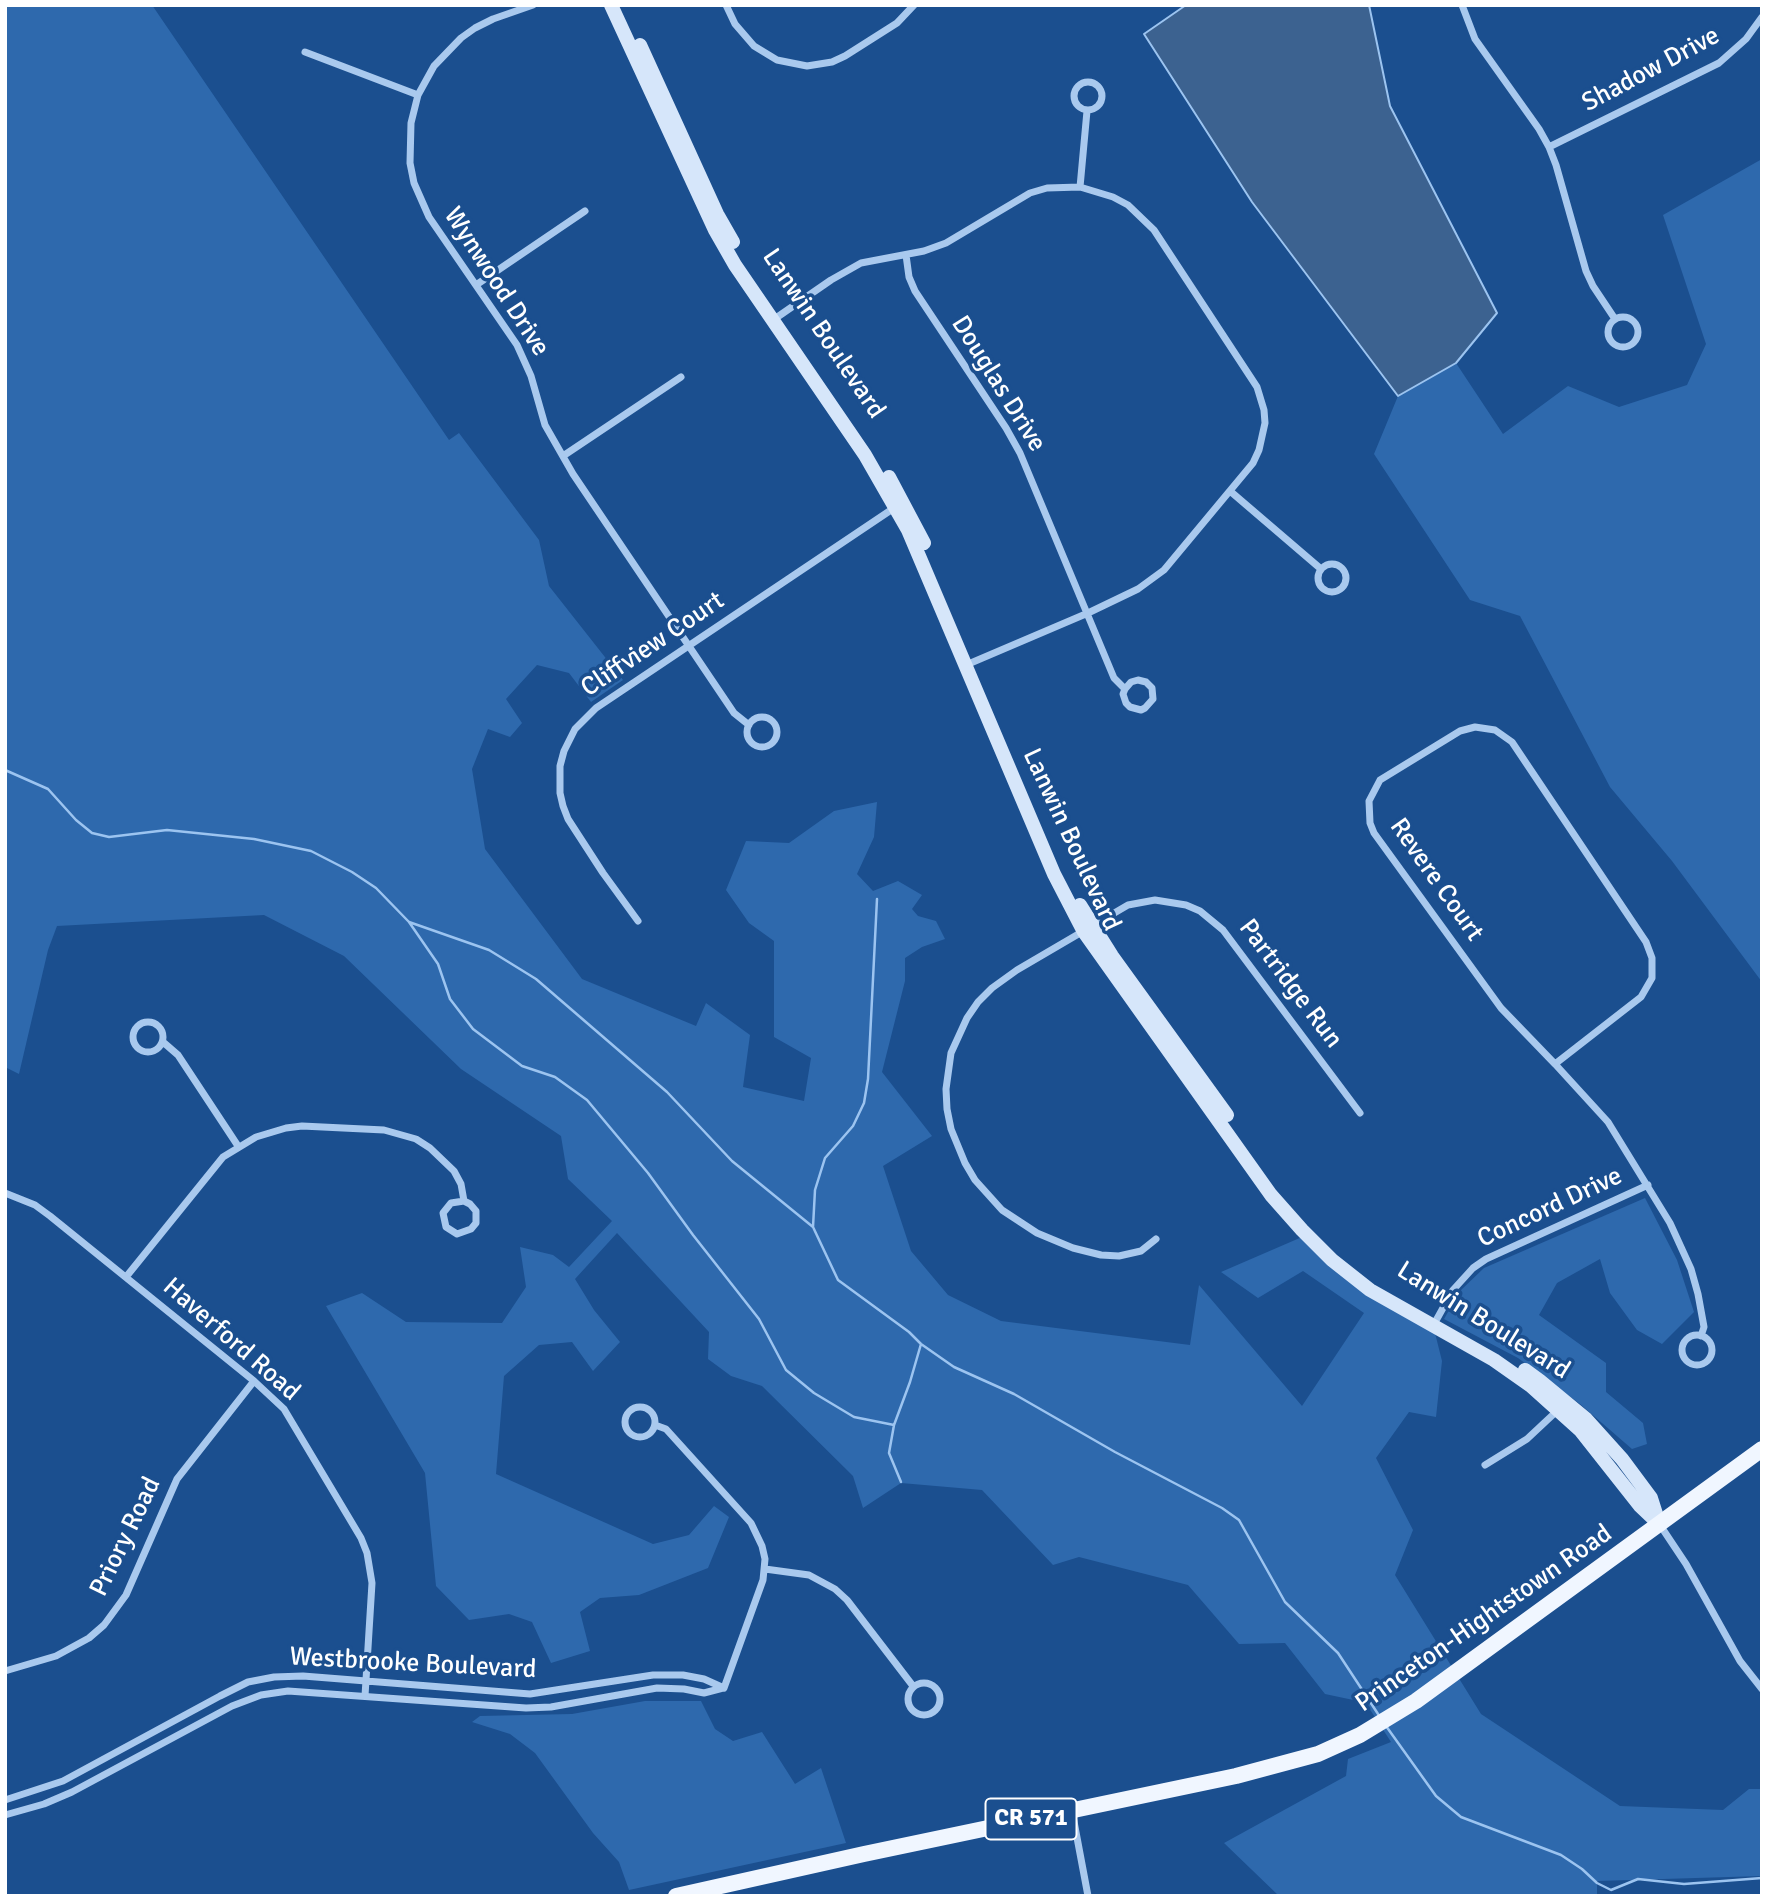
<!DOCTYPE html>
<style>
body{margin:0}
#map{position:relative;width:1767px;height:1901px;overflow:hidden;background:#1b4f8f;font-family:Signika,sans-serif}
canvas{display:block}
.frame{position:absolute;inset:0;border:7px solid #fff;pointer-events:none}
</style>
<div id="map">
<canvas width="1767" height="1901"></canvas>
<div class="frame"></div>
</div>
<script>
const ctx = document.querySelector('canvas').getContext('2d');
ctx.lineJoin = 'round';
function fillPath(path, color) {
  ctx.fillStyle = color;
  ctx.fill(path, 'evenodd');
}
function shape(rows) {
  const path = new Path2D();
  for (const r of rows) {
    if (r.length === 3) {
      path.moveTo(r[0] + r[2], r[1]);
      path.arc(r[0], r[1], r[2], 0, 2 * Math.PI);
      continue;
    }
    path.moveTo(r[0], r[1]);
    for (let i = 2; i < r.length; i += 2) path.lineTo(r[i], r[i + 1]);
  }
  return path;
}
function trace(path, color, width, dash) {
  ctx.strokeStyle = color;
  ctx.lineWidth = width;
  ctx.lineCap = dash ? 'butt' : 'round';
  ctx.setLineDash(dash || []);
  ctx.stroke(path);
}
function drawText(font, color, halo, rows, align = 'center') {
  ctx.font = font + ' Signika,sans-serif';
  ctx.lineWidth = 7;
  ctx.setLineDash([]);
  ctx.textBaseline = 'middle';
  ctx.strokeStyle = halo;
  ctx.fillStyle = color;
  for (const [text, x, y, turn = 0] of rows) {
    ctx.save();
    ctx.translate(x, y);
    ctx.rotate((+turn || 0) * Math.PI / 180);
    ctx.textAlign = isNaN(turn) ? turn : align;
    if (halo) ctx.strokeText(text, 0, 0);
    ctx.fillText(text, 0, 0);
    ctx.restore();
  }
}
fillPath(shape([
 [5,5,152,5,449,440,459,433,539,540,549,586,623,680,591,702,569,673,537,665,506,699,522,723,510,737,488,729,472,769,485,849,582,979,696,1026,706,1003,750,1035,743,1087,804,1101,811,1058,774,1037,774,941,749,923,726,890,746,841,789,843,834,811,877,802,874,837,857,874,873,891,898,881,922,895,912,909,918,916,936,921,945,939,922,947,905,958,905,981,882,1072,932,1136,883,1166,911,1251,948,1295,1001,1321,1190,1345,1199,1285,1302,1406,1364,1313,1303,1271,1258,1298,1221,1272,1302,1237,1435,1333,1442,1361,1436,1417,1409,1412,1376,1458,1413,1530,1395,1575,1481,1714,1620,1806,1723,1810,1749,1789,1762,1789,1762,1876,1597,1881,1597,1896,1279,1896,1224,1843,1346,1776,1348,1759,1391,1742,1371,1711,1358,1701,1325,1694,1285,1643,1239,1644,1188,1585,1079,1557,1053,1565,982,1490,901,1483,863,1508,853,1476,762,1386,731,1376,708,1359,709,1332,617,1233,575,1279,594,1310,620,1342,593,1371,572,1342,539,1345,504,1376,496,1474,653,1544,689,1535,714,1506,729,1517,708,1568,639,1595,600,1598,580,1612,590,1651,551,1663,532,1622,509,1614,469,1620,436,1586,425,1473,326,1306,362,1293,406,1322,502,1323,526,1287,520,1247,553,1255,569,1267,612,1221,568,1179,561,1136,461,1069,344,956,264,915,57,926,48,950,19,1074,5,1067],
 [1762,159,1762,982,1672,861,1610,787,1520,616,1470,600,1374,454,1398,396,1456,363,1503,434,1568,386,1619,407,1687,385,1706,344,1663,215],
 [1645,1198,1677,1260,1694,1312,1662,1344,1637,1330,1610,1293,1600,1259,1557,1283,1539,1315,1606,1363,1606,1392,1643,1423,1647,1444,1632,1449,1580,1404,1518,1358,1444,1319,1460,1291,1484,1268],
 [645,1701,701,1701,715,1729,733,1741,762,1732,795,1784,821,1768,846,1843,629,1890,619,1862,593,1833,535,1753,510,1734,472,1722,480,1716,572,1714]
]), '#2e69ad');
const water = shape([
 [1186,5,1369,5,1390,106,1497,313,1456,363,1398,396,1252,202,1144,34,1186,5]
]);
fillPath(water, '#3c6290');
trace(water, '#9cc4f0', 2);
trace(shape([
 [5,770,48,789,76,820,92,833,109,837,167,830,254,839,311,851,352,872,376,888,409,922,438,964,450,999,473,1029,522,1066,555,1077,587,1100,648,1173,693,1235,759,1319,786,1370,814,1393,854,1417,894,1425],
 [409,922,489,950,536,979,667,1092,732,1161,813,1227,838,1280,909,1332,921,1344,954,1367,1014,1394,1115,1452,1222,1508,1239,1520,1285,1602,1338,1653,1380,1717],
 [813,1227,815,1190,825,1158,853,1126,864,1103,868,1079,877,899],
 [901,1482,889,1453,894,1425,910,1382,921,1344],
 [1386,1726,1436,1796,1461,1817,1561,1855,1582,1869,1597,1883,1611,1890,1638,1879,1684,1884,1762,1878]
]), '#9cc4f0', 2.5);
trace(shape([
 [533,5,493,19,475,28,461,38,434,66,418,95,411,123,410,163,414,183,429,217,517,345,531,376,545,425,573,474,734,713,749,725],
 [726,5,735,24,754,46,777,60,807,66,832,62,845,56,897,23,914,5],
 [1462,5,1475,39,1539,129,1549,147,1556,165,1586,271,1593,286,1615,319],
 [305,52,418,95],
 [1088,96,14],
 [1549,147,1719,63,1746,39,1762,17],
 [1080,187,1087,111],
 [906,255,909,277,915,291,1006,428,1020,453,1114,678,1125,689,1123,694,1126,703,1130,707,1141,710,1145,708,1153,699,1152,688,1146,682,1138,680,1131,682,1125,689],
 [476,285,585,211],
 [1623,332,15],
 [773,320,831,280,861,263,924,251,946,243,1030,193,1047,188,1080,187,1113,197,1128,205,1154,230,1257,387,1264,410,1265,423,1259,450,1253,463,1164,570,1138,589,1088,613,966,665],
 [563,456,681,377],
 [1230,491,1321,569],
 [1332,578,14],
 [762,732,15],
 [1475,727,1495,730,1512,742,1646,942,1652,958,1652,978,1641,997,1555,1064,1501,1008,1374,833,1370,823,1369,801,1380,780,1460,731,1475,727],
 [638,921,603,873,568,819,563,806,560,793,560,766,564,751,575,729,596,708,897,506],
 [148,1037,15],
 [163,1042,178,1055,238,1146],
 [1555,1064,1608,1122,1670,1223,1691,1269,1698,1294,1704,1327,1701,1336],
 [5,1193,35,1205,50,1216,254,1381,284,1409,361,1538,367,1553,372,1583,365,1696],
 [1156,1239,1141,1251,1119,1256,1101,1255,1073,1248,1037,1233,1002,1210,975,1180,965,1163,951,1129,947,1109,946,1089,951,1053,967,1018,978,1002,992,988,1017,970,1128,905,1155,900,1186,905,1200,911,1223,930,1360,1113],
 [126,1277,223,1157,256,1137,286,1128,302,1126,384,1130,416,1139,430,1148,454,1171,461,1184,464,1201,470,1204,476,1211,476,1223,471,1229,457,1234,446,1227,443,1213,451,1203,464,1201],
 [1433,1326,1453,1290,1473,1268,1486,1259,1648,1185],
 [1697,1350,15],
 [640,1422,15],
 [655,1425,666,1429,751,1523,762,1546,765,1559,763,1580,724,1688],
 [1485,1465,1527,1439,1558,1410],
 [1660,1525,1686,1564,1740,1661,1762,1689],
 [765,1569,809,1575,835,1589,847,1600,913,1686],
 [5,1671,56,1656,89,1638,104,1625,126,1595,177,1479,254,1381],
 [924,1699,16],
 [5,1800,63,1781,220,1696,248,1682,274,1677,303,1676,530,1694,653,1675,683,1675,704,1679,724,1688],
 [1072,1811,1088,1896],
 [5,1815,44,1804,72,1792,232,1706,261,1695,288,1691,526,1708,551,1707,657,1688,684,1689,704,1693,723,1688]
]), '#a9c9ee', 7);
trace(shape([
 [611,5,715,230,735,265,865,455,908,530,1054,874,1084,932,1271,1195,1302,1230,1332,1260,1370,1290,1494,1360,1531,1386,1580,1430,1640,1506,1660,1525],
 [640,45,717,214,733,242],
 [889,477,924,543],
 [1080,905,1112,956,1227,1115],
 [1525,1370,1540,1381,1586,1419,1622,1459,1651,1498,1658,1520]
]), '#d6e6fa', 14);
trace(shape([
 [676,1896,864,1854,1236,1776,1318,1754,1360,1735,1416,1701,1762,1449]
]), '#f0f6ff', 16);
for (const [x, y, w] of [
 [1031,1819,91]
]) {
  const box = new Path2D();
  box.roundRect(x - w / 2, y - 20.5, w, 41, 5);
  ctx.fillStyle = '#1b4f8f';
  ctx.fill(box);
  trace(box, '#fff', 2);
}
drawText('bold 24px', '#fff', null, [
 ["CR 571",1031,1819]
]);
drawText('26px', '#fff', '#1b4f8f', [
 ["Shadow Drive",1651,70,-28],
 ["Wynwood Drive",496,282,57],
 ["Lanwin Boulevard",823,334,56],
 ["Douglas Drive",998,384,58],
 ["Cliffview Court",653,645,-34],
 ["Lanwin Boulevard",1071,840,65],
 ["Revere Court",1436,880,55],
 ["Partridge Run",1290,984,53],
 ["Concord Drive",1550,1208,-25],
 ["Lanwin Boulevard",1483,1321,32],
 ["Haverford Road",231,1340,41],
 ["Priory Road",126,1537,-64],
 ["Princeton-Hightstown Road",1484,1619,-35],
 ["Westbrooke Boulevard",413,1664,3]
]);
</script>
